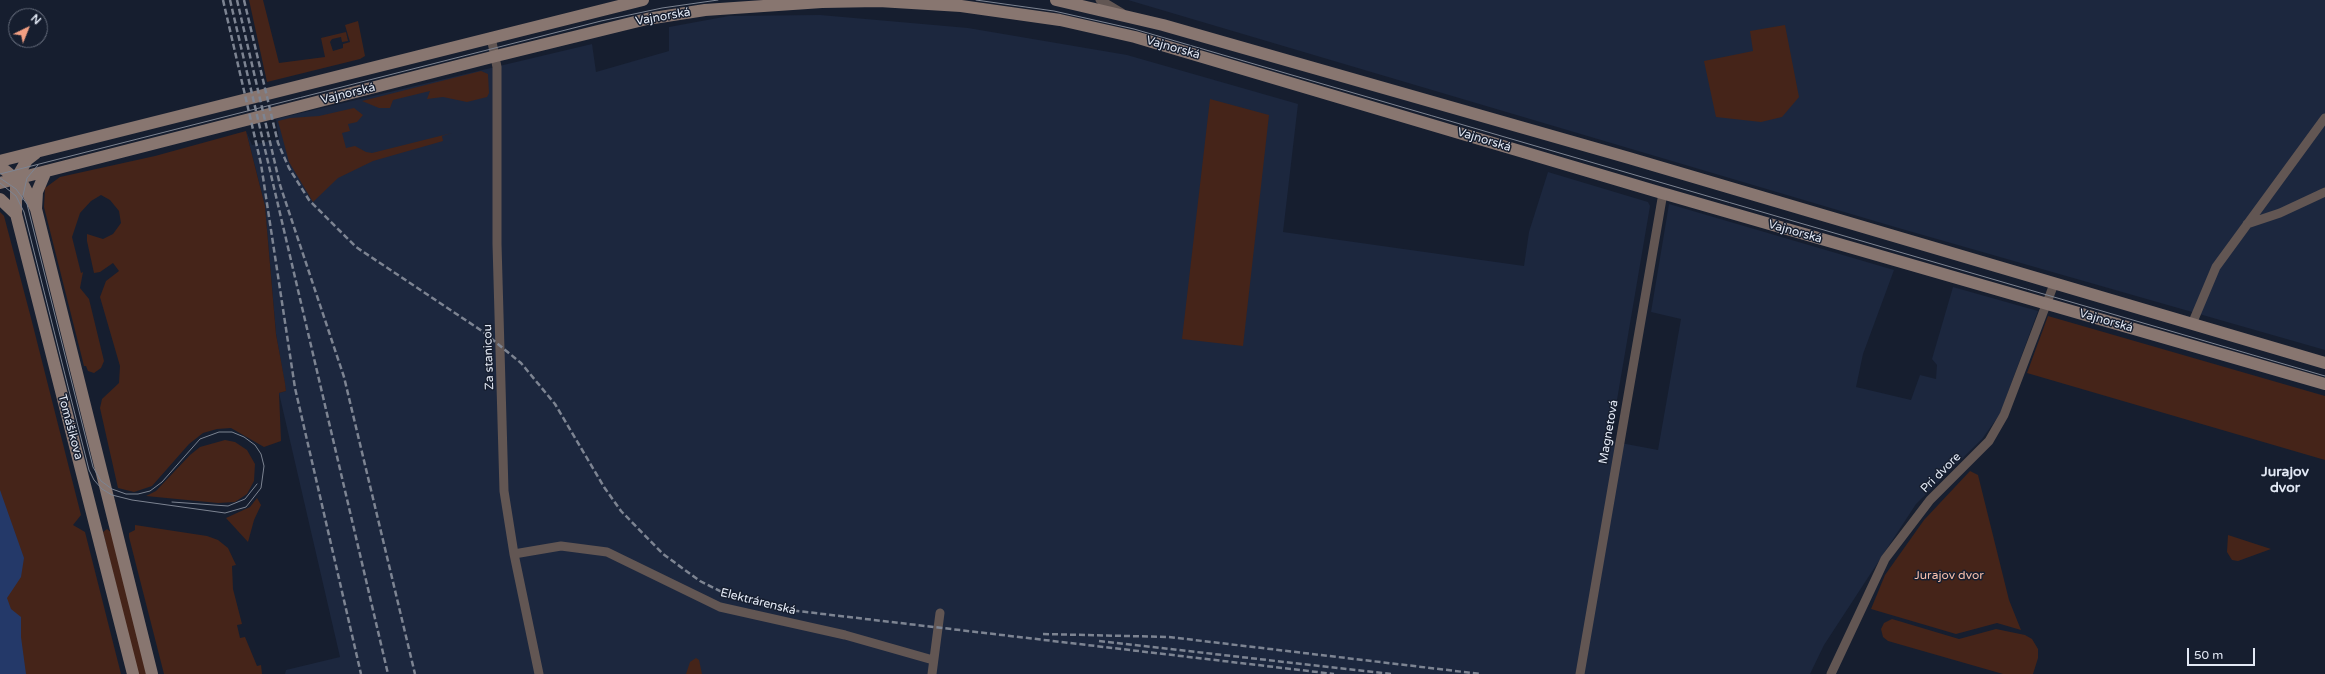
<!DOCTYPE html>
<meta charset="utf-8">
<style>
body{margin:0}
#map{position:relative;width:2325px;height:674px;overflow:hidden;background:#161e2f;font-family:"Varela Round",sans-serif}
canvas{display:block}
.north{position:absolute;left:8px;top:8px;width:40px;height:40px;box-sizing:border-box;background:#161e2f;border:1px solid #686f7e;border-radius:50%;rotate:43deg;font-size:11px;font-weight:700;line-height:16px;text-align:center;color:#e3e9f5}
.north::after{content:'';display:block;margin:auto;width:14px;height:18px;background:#f39f82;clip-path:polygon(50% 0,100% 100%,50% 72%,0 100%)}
.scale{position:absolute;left:2187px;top:648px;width:68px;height:18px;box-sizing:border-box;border:2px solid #e3e9f5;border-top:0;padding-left:5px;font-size:12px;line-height:14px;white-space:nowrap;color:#e3e9f5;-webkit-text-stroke:3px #161e2f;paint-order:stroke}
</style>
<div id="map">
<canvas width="2325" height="674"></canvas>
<div class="north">N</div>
<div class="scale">50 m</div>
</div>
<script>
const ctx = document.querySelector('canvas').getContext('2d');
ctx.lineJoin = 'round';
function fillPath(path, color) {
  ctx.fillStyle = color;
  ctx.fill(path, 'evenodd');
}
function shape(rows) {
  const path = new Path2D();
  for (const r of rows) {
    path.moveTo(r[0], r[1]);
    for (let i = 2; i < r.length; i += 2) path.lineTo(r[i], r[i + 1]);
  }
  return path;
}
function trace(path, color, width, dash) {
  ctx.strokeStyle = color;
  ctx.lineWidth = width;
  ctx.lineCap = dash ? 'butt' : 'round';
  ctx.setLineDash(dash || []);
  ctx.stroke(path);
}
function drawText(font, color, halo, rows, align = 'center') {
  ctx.font = font + ' "Varela Round",sans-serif';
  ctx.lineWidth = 3;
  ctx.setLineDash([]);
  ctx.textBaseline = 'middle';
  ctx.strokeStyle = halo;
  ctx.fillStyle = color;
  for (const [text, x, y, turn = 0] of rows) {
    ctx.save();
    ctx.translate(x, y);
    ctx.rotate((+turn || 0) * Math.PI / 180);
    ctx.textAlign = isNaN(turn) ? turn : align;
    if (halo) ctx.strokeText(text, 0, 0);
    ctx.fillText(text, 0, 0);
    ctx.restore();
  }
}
fillPath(shape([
 [1128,0,2325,0,2325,350,1895,227],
 [820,15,968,28,1127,55,1298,104,1283,232,1524,266,1529,232,1548,172,1648,202,1650,206,1610,441,1658,450,1681,319,1651,312,1669,204,1894,270,1863,354,1856,387,1911,400,1920,375,1936,379,1937,365,1932,359,1953,287,2038,311,2000,414,1982,439,1916,504,1824,645,1810,674,285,674,286,670,340,657,279,393,286,391,276,334,265,206,246,131,252,145,279,139,276,119,592,44,596,72,669,51,669,27,729,16]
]), '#1c273e');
fillPath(shape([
 [249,0,263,0,279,63,325,57,321,38,346,32,348,41,342,42,341,37,332,39,330,42,333,51,343,48,343,44,350,42,345,25,358,21,365,56,360,59,267,82],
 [1785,25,1799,97,1782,117,1761,122,1716,117,1704,61,1753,51,1750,31],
 [481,71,488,74,489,93,487,97,467,102,443,97,427,99,430,91,393,100,390,108,379,108,362,101],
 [1210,99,1269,115,1243,346,1182,339],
 [354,108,363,115,357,122,348,124,350,131,342,133,346,148,355,146,366,152,372,153,452,133,442,136,443,141,373,161,338,178,313,202,289,162,278,121,290,118,319,116],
 [246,131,265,206,276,334,285,383,286,391,279,393,281,441,264,447,231,428,217,429,203,433,189,444,152,486,134,492,118,488,100,408,102,399,119,383,120,366,100,297,106,281,119,271,113,263,100,272,94,273,87,241,87,234,103,239,113,234,121,223,119,211,110,200,101,195,91,201,80,213,72,237,81,273,83,272,80,288,89,299,104,361,101,368,94,373,88,371,86,366,84,366,44,207,45,188,60,177,155,156],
 [0,212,4,216,31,318,81,515,73,525,85,532,121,674,0,674],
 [2048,316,2325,396,2325,460,2027,373],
 [225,440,235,442,247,450,255,464,254,481,247,494,235,502,218,503,146,496,156,491,190,455,200,447],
 [1970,471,1978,475,2009,600,2021,630,1997,623,1956,634,1871,609,1885,575,1924,520],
 [257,498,261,505,254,520,248,542,226,518,250,507],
 [135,525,207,536,218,540,228,548,236,565,232,566,233,589,242,624,237,625,240,638,245,637,257,666,261,665,262,674,164,674,129,537,129,533,135,530],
 [107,529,112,533,147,674,138,674,103,532],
 [2228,535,2271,549,2238,561,2232,560,2227,552],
 [1892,619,1959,639,1996,629,2025,635,2032,639,2038,649,2038,658,2033,674,2003,674,1888,641,1883,637,1881,629,1884,623],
 [696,658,699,660,702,674,686,674,690,662]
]), '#452419');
fillPath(shape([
 [0,490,24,558,21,577,7,598,11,609,21,617,21,637,26,674,0,674]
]), '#243969');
trace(shape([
 [1100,0,1122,13],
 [491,37,497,67,497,244,504,491,514,554,539,674],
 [2247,224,2280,213,2325,192],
 [2192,324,2216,267,2325,118],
 [514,554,561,546,607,552,720,607,845,635,933,660],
 [932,674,940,613],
 [1580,674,1663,193],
 [1831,674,1885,559,1930,500,1989,441,2004,415,2054,284]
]), '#625653', 9);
trace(shape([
 [1056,0,1163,25,1629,158,2325,363],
 [36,153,27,160,16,179,16,214,133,674],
 [0,161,643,0],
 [0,166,24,186,36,209],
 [46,171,37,192,36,209,152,674],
 [0,183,496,56,647,19,705,10,822,2,879,1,961,6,1060,20,1135,37,1655,191,2325,384],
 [0,199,16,214]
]), '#887670', 12);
trace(shape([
 [976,0,1054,11,1134,29,2325,376],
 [0,174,601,21,662,8,718,0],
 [0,178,16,189,27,204,93,467,101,481,112,489,126,494,138,494,150,491,162,482,200,439,219,432,232,432,244,437,255,445,261,454,264,466,261,488,246,507,225,513,132,500,112,495,102,489,94,480,89,470,24,212,16,196,0,183],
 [22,200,27,178,38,165],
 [172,502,228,506,245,499,257,484]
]), '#7d8492', 1);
trace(shape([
 [223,0,261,164,295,388,361,674],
 [230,0,388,674],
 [237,0,280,185,344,377,415,674],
 [244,0,278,143,289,168,309,200,356,247,482,331,521,363,555,404,604,487,621,511,663,554,700,581,728,595,742,600,789,610,1334,674],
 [1043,634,1169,637,1481,674],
 [1099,641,1391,674]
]), '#7d8492', 2.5, [6, 3]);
drawText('12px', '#e3e9f5', '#161e2f', [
 ["Vajnorská",663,17,-10],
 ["Vajnorská",1173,48,16],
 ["Vajnorská",348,94,-14],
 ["Vajnorská",1484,140,17],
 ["Vajnorská",1795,232,16],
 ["Vajnorská",2106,321,16],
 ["Za stanicou",489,357,-92],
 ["Tomášikova",70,427,75],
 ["Magnetová",1609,432,-80],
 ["Pri dvore",1941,473,-45],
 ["Elektrárenská",758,602,14]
]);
drawText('12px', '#f9c0ad', '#161e2f', [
 ["Jurajov dvor",1949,576]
]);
drawText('bold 14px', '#e3e9f5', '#161e2f', [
 ["Jurajov",2285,472],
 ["dvor",2285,488]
]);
</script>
